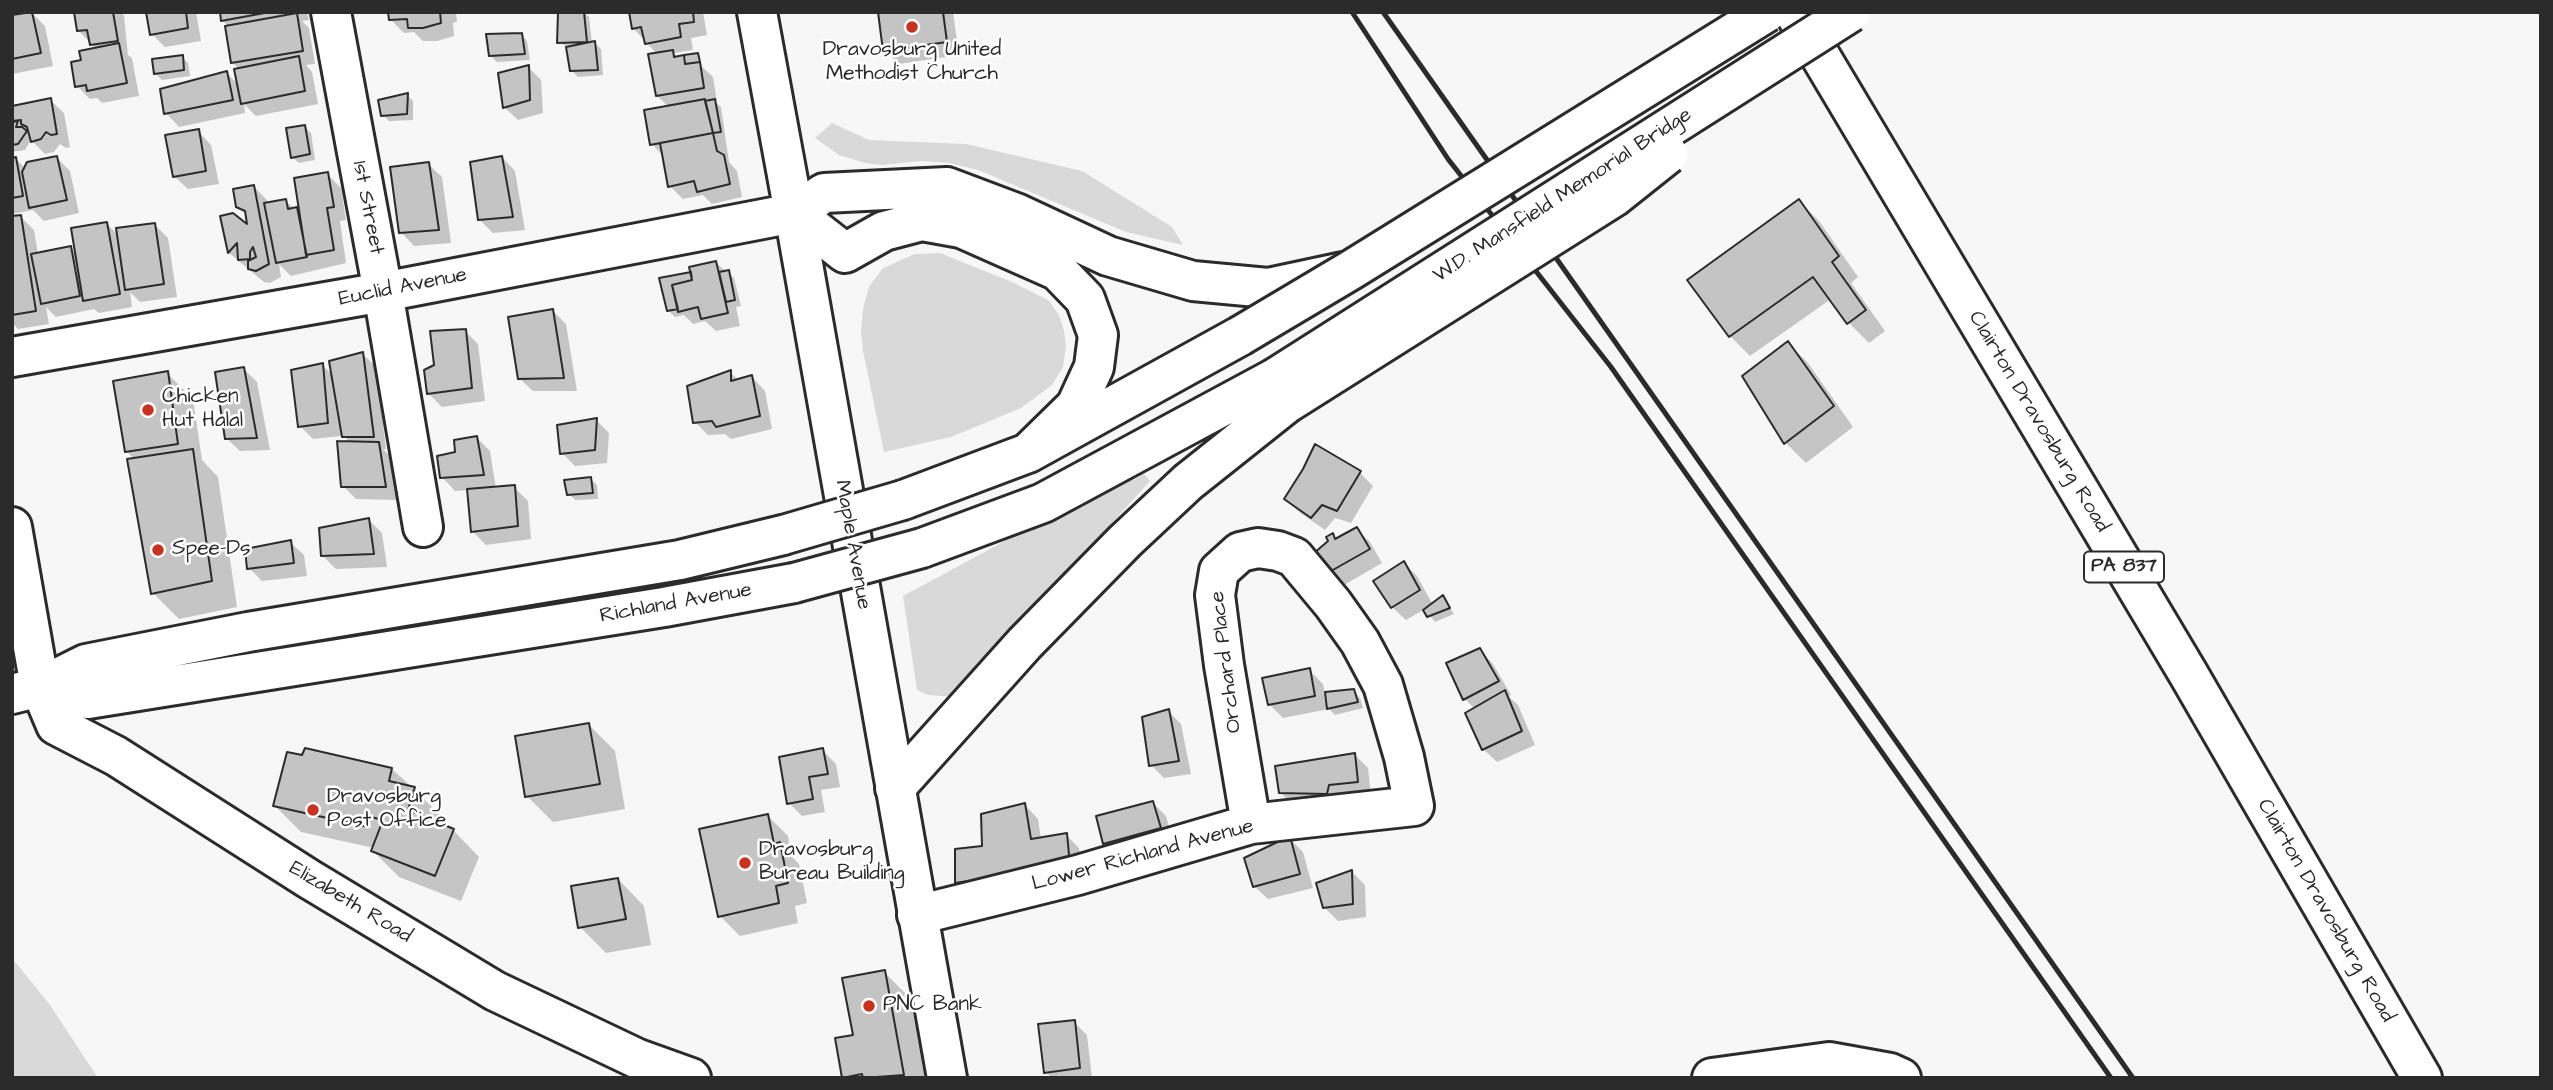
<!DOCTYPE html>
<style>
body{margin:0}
#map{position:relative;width:2553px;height:1090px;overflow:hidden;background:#f7f7f7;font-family:"Architects Daughter",sans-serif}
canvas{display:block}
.frame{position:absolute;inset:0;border:14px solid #2b2b2b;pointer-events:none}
</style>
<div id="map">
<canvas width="2553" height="1090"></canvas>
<div class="frame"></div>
</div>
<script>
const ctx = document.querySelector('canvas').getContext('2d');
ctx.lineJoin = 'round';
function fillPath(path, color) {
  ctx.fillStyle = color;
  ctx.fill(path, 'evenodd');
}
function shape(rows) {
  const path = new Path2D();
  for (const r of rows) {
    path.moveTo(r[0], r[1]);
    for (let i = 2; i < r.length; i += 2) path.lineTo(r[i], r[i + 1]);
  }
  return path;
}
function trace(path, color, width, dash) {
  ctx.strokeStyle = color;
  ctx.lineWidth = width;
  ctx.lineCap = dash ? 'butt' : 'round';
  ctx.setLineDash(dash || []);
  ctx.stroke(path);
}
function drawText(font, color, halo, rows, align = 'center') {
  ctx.font = font + ' "Architects Daughter",sans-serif';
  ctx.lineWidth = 5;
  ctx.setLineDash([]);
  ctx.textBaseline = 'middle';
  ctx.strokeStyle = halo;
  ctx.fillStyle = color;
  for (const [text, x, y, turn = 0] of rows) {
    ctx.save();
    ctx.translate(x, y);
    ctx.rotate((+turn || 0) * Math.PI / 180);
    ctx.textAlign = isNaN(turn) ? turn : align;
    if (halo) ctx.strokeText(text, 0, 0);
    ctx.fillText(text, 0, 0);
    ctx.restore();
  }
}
fillPath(shape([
 [832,123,869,140,966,144,1082,171,1172,227,1183,245,1126,232,978,170,949,163,922,161,882,165,865,163,839,155,815,138],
 [940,253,1012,282,1048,300,1059,315,1064,331,1066,346,1063,367,1052,385,1021,408,951,437,884,452,863,351,861,331,863,309,869,287,882,269,901,260,915,254],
 [1129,474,1134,480,1144,474,1150,481,956,697,928,695,917,690,903,596],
 [12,958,50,1005,98,1078,12,1078]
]), '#d9d9d9');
fillPath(shape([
 [12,12,31,12,45,26,53,66,12,74],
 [79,12,121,12,124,16,128,55,132,58,139,96,102,103,97,98,90,99,77,86,83,61,96,49,78,30],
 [148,12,196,12,201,41,165,47,152,34],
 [221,12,307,12,309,20,302,21,309,28,315,64,306,65,312,72,318,104,256,116,244,104,245,113,179,127,166,113,227,73,239,86,240,70,233,63,229,27,223,21],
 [390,12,456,12,457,22,453,23,454,36,437,41,423,41,414,32,404,33,391,20],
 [571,12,584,12,589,17,592,43,595,43,601,49,603,75,578,77,571,70,568,48,559,42],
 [640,12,703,12,707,35,691,38,693,50,674,53,678,58,692,57,713,77,717,101,714,101,721,107,729,162,737,171,742,197,712,204,703,195,683,199,670,186,664,157,652,144,669,107,657,96,657,54,633,28],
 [880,12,953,12,959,55,899,64,885,50],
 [521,34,527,41,530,60,497,62,491,56],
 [182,57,188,63,190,76,162,80,156,74],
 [528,67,541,80,543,113,518,120,504,107],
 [407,95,413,101,413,120,389,121,383,115],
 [50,100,64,113,70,147,66,148,60,144,54,152,45,154,31,140,25,150,12,152,12,115],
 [304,126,311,133,315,160,299,163,292,157],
 [198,131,211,145,219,184,188,189,174,176],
 [502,157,515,171,525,230,493,233,480,220],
 [57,158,70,171,79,213,44,221,33,210,12,214,12,159,16,159,26,169],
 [428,164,442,177,451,243,414,246,401,232],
 [327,174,341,188,346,220,340,221,346,263,291,276,279,264,281,277,270,283,264,282,229,253,222,217,249,229,247,215,238,206,254,187,267,200,268,204,285,201,301,214],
 [1799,201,1819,221,1858,277,1851,283,1885,331,1869,343,1849,323,1831,299,1750,356,1730,336],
 [21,217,34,230,38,254,70,248,77,255,107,224,119,236,155,225,168,238,177,297,140,302,130,292,132,307,99,313,94,309,56,317,46,307,49,324,18,329,12,323,12,218],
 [716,263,734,278,741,306,736,307,740,326,716,331,705,321,693,324,684,315,675,317,668,310,692,273],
 [553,311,566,324,577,391,533,391,519,378],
 [465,331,478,344,485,401,442,407,428,393],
 [1788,343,1808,363,1853,427,1806,463,1786,443,1745,377],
 [363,354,376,367,386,449,383,449,392,458,399,500,356,499,343,486,351,443,340,432,341,436,313,439,300,426,322,365,334,376],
 [243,368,257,382,270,450,240,451,226,438],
 [730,372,739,381,752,377,765,391,772,429,731,439,725,434,708,435,695,422],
 [167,373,193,399,202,460,218,477,237,607,179,619,153,593,135,460,126,451],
 [596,420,609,433,607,463,575,466,562,453],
 [477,438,490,451,496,489,514,487,528,501,531,539,486,545,472,531,469,490,455,491,442,477,457,453],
 [1360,473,1373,486,1351,523,1335,518,1325,530,1299,512,1286,499],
 [591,479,597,485,598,499,575,500,569,494],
 [369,520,382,533,387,567,336,569,323,556],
 [1356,529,1370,542,1382,563,1339,588,1326,574,1330,541,1332,535,1338,540],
 [290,542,304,555,307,576,262,581,249,568],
 [1404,563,1417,576,1433,605,1443,598,1454,614,1435,622,1425,609,1406,620,1392,607],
 [1480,650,1493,664,1511,695,1508,696,1518,705,1535,745,1497,762,1483,749,1475,709,1465,699,1448,664],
 [1309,670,1323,684,1325,694,1354,691,1360,698,1363,708,1335,715,1329,709,1283,718,1270,705],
 [1168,711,1181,724,1191,774,1164,778,1151,765],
 [588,724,615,751,625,809,553,822,527,796],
 [822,750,836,764,840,787,821,790,825,812,802,816,789,803],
 [1355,755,1368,768,1371,795,1294,806,1280,792],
 [304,757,392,769,414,789,440,815,438,824,453,830,479,857,461,901,399,877,373,851,374,848,301,832,275,806],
 [1153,803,1166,816,1173,841,1118,856,1105,843],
 [1025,805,1038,819,1041,839,1066,835,1079,848,1083,879,970,896,957,882,983,847],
 [768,816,788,836,791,856,799,864,807,903,795,906,798,923,740,936,720,916],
 [1290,839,1303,852,1313,888,1268,899,1254,886],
 [1352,872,1365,885,1366,917,1338,921,1324,907],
 [618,879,644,906,651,945,606,953,580,927],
 [884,972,910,998,925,1078,844,1077,855,1036],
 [1074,1022,1087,1035,1092,1078,1052,1078,1046,1072]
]), '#0003');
const building = shape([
 [32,12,41,53,12,59,12,15,32,12],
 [74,12,113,12,118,41,90,45,87,30,77,31,74,12],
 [146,12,186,12,188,28,150,35,146,12],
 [220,12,270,12,221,21,220,12],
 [388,12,440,12,441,23,423,28,408,28,407,19,389,20,388,12],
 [558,12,584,12,587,42,557,43,558,12],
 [629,12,693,12,694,22,679,24,681,37,645,44,641,27,632,29,629,12],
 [878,12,943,12,947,42,883,51,878,12],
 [297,13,303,51,231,63,225,26,297,13],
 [522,33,525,54,489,56,486,34,522,33],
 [595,41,598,70,570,71,566,47,595,41],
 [119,43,127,83,87,91,86,85,75,87,71,62,81,60,79,51,119,43],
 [673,50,674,57,684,55,685,64,700,62,704,88,656,96,648,54,673,50],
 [698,53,700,62,685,64,684,55,698,53],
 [183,55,184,70,154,74,152,59,183,55],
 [299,56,305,91,241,104,234,69,299,56],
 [529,65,530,100,503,108,498,73,529,65],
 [227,71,233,100,164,114,160,89,227,71],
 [408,93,407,114,381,116,378,100,408,93],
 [51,98,57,134,51,135,46,132,41,139,31,142,27,127,21,124,21,120,12,121,12,106,51,98],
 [705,99,713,133,650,145,644,110,705,99],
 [715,99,721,132,713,133,705,101,715,99],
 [18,121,16,127,22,127,27,131,18,144,12,145,12,122,18,121],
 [305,125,310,154,291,158,286,128,305,125],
 [199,129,206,171,173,177,165,135,199,129],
 [713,133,717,151,724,155,730,184,697,192,694,181,668,187,660,143,713,133],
 [57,156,67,200,29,208,22,172,27,162,57,156],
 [502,156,513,217,478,220,470,162,502,156],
 [16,157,23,196,12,198,12,158,16,157],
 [429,162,439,230,399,233,390,167,429,162],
 [328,172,334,207,327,208,334,250,306,255,294,178,328,172],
 [254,185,269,264,256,271,248,269,248,261,256,257,253,247,250,252,250,259,238,260,237,243,228,253,220,216,233,213,247,224,245,211,236,207,233,189,254,185],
 [286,199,288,209,297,207,307,257,276,263,264,203,286,199],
 [1799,199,1839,256,1832,262,1866,310,1847,324,1813,277,1729,337,1687,280,1799,199],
 [21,215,36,311,12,315,12,216,21,215],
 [107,222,120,294,83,301,71,228,107,222],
 [155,223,164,284,125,290,116,228,155,223],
 [71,246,80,296,41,304,31,254,71,246],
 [716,261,728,313,701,319,698,307,678,312,672,285,692,280,689,267,716,261],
 [729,270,735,300,726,302,719,272,729,270],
 [691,272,692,280,672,285,678,309,667,311,659,278,691,272],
 [553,309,564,378,518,379,508,317,553,309],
 [466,329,472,388,427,394,424,370,434,365,430,331,466,329],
 [1788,341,1834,406,1784,444,1742,376,1788,341],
 [363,352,374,437,342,437,329,361,363,352],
 [323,363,328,423,298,427,291,370,323,363],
 [244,367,257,438,225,439,215,372,244,367],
 [731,370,731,381,752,375,760,416,716,427,712,421,693,423,687,386,731,370],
 [168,371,178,444,125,452,113,381,168,371],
 [597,418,595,450,560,454,557,425,597,418],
 [477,436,484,475,440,478,437,456,455,452,454,440,477,436],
 [337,441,379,442,386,487,341,487,337,441],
 [1315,444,1361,471,1337,511,1322,505,1311,518,1284,499,1303,469,1315,444],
 [193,449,212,581,151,594,127,459,193,449],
 [591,477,593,493,567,495,564,480,591,477],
 [515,485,518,526,471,532,467,489,515,485],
 [369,518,374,554,321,556,319,528,369,518],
 [1357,527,1370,549,1324,575,1313,554,1328,541,1326,537,1333,533,1335,539,1357,527],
 [291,540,294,563,247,569,245,549,291,540],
 [1404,561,1420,590,1391,608,1373,581,1404,561],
 [1443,595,1450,608,1427,617,1423,610,1443,595],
 [1480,648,1499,681,1463,700,1446,663,1480,648],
 [1310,668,1315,696,1268,705,1262,678,1310,668],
 [1354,689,1358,702,1327,709,1325,692,1354,689],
 [1505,690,1522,731,1482,750,1465,713,1505,690],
 [1169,709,1179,761,1149,766,1142,717,1169,709],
 [589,723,600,784,525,797,515,736,589,723],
 [305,748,392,768,389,781,415,787,408,810,454,829,435,876,371,851,383,820,371,817,368,827,273,806,287,752,302,755,305,748],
 [823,748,828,774,809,777,813,799,787,804,779,757,823,748],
 [1355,753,1358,782,1329,785,1327,794,1279,793,1275,766,1355,753],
 [1153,801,1161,828,1103,844,1096,816,1153,801],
 [1025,803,1031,839,1067,833,1070,866,955,883,955,849,982,846,981,814,1025,803],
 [768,814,774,844,780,842,788,883,776,886,779,903,718,917,699,829,768,814],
 [1290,836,1300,874,1253,887,1244,858,1290,836],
 [1352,870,1353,904,1323,908,1316,883,1352,870],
 [618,878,626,919,578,928,571,886,618,878],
 [885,970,904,1075,863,1078,862,1074,842,1078,835,1038,853,1035,842,978,885,970],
 [1075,1020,1080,1068,1044,1073,1038,1024,1075,1020]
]);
fillPath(building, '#c4c4c4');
trace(building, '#2b2b2b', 2);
const minor = shape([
 [331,12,383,292,423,527],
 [12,357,383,292,794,213,757,12],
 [12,527,40,687],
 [917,915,1078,875,1251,824,1414,806,1404,757,1383,685,1360,642,1333,604,1294,557,1278,551,1258,548,1240,552,1219,571,1215,595,1224,665,1251,824]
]);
const major = shape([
 [1794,12,2189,675,2422,1078],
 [794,213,947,1078],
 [794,213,824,193,947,187,1016,213,1108,256,1193,281,1268,288,1343,272],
 [794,213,845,253,884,231,922,221,961,228,1058,271,1085,299,1098,335,1094,367,1076,406,1028,453],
 [903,500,1028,453,1240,336],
 [922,548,1043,503,1275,378],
 [40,687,56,725,116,756,309,879,495,991,638,1059,691,1078],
 [40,687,88,699,664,607,794,583],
 [12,694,40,687,86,664,248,632,680,560,783,535],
 [895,788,1025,643,1125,541,1188,482,1286,404],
 [1712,1078,1829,1062,1890,1073,1901,1078]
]);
trace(minor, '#2b2b2b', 44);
trace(major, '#2b2b2b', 44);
trace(minor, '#fff', 38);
trace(major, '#fff', 38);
trace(shape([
 [1352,12,1448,159,1611,367,2111,1078],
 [1383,12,2133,1078]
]), '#2b2b2b', 5);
const majorBridge = shape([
 [1240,336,1351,270,1767,12],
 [1275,378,1851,12],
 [1286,404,1614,197,1668,154],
 [783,535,903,500],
 [794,583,922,548]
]);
trace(majorBridge, '#2b2b2b', 44, []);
trace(majorBridge, '#fff', 38);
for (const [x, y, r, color] of [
 [912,27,7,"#c8321e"],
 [148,410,7,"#c8321e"],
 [158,550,7,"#c8321e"],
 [313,810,7,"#c8321e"],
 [745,863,7,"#c8321e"],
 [869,1006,7,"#c8321e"]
]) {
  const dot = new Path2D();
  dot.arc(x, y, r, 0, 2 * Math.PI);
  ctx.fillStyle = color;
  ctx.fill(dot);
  trace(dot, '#fff', 2.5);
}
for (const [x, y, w] of [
 [2124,567,80]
]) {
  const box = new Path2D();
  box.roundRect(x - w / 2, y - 15.5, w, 31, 5);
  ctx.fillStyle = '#fff';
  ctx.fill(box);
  trace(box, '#2b2b2b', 2);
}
drawText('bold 19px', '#2b2b2b', null, [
 ["PA 837",2124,567]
]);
drawText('21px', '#2b2b2b', '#fff', [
 ["Dravosburg United",912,51,"center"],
 ["Methodist Church",912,75,"center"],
 ["Chicken",162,398],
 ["Hut Halal",162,422],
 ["Spee-Ds",172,550],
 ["Dravosburg",327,798],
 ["Post Office",327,822],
 ["Dravosburg",759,851],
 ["Bureau Building",759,875],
 ["PNC Bank",883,1006]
], 'left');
drawText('21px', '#2b2b2b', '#fff', [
 ["W.D. Mansfield Memorial Bridge",1563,196,-33],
 ["1st Street",367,208,79],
 ["Euclid Avenue",403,288,-11],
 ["Clairton Dravosburg Road",2038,422,59],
 ["Maple Avenue",852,545,80],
 ["Richland Avenue",676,604,-10],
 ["Orchard Place",1227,662,-97],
 ["Lower Richland Avenue",1143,856,-15],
 ["Elizabeth Road",350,903,31],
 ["Clairton Dravosburg Road",2325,911,60]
]);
</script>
